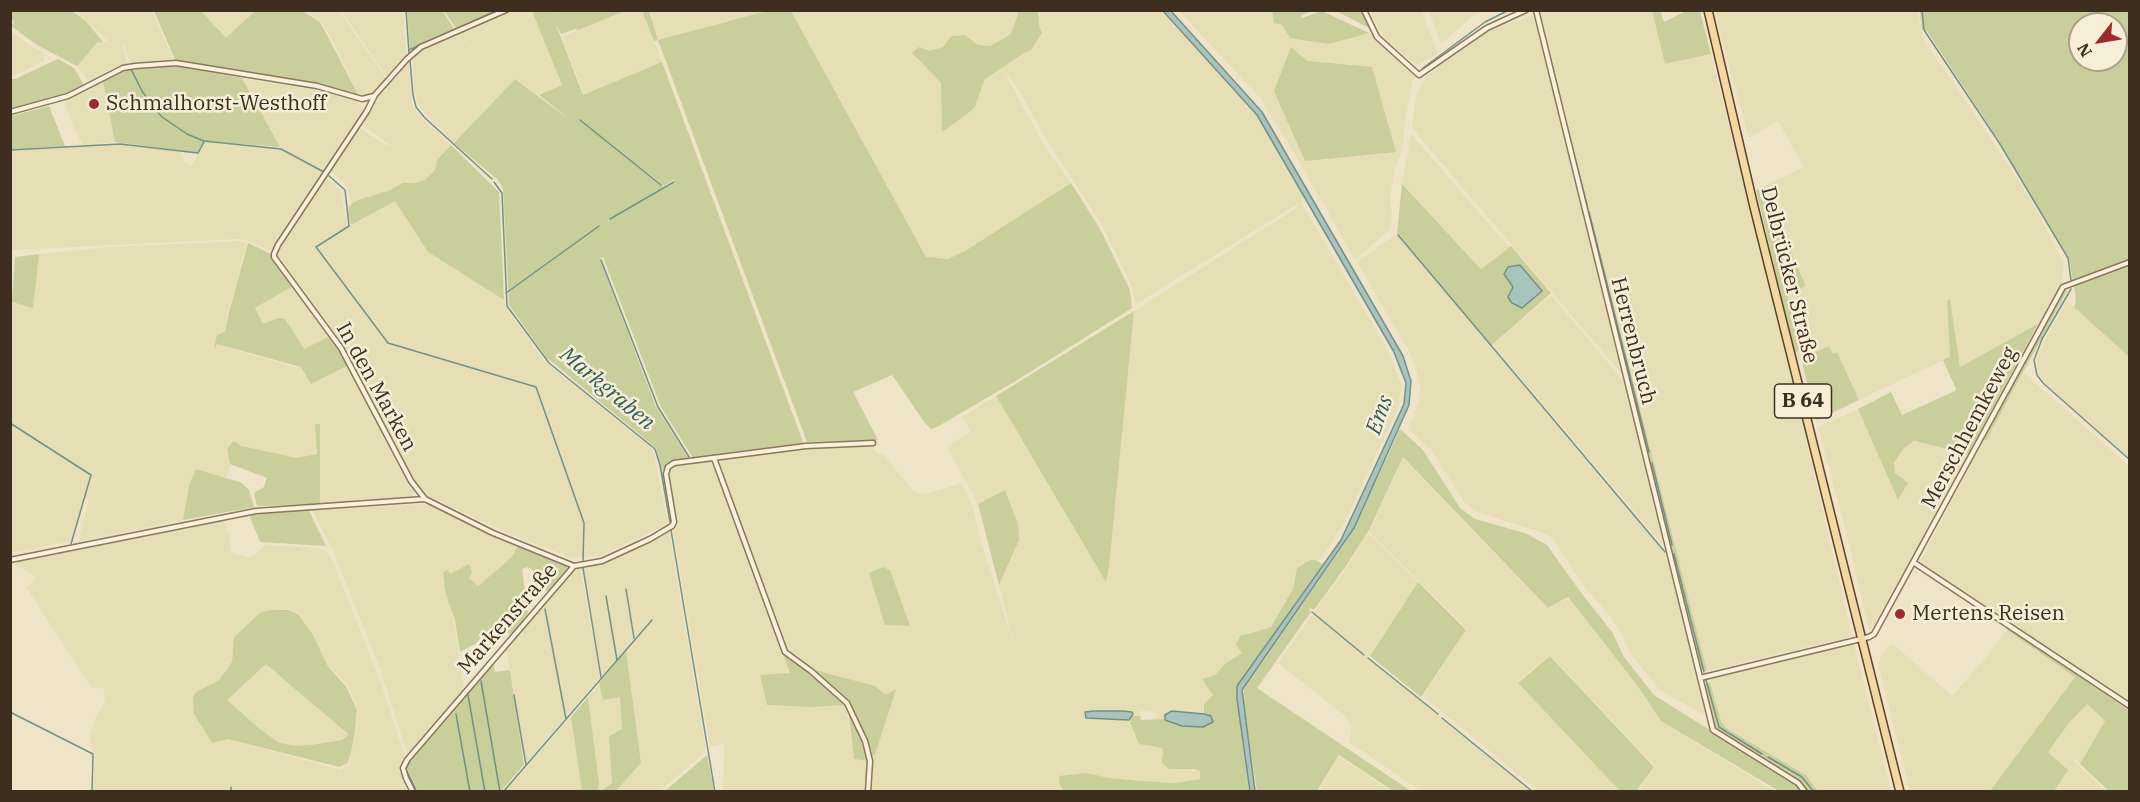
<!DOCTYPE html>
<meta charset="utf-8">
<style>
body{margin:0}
#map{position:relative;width:2140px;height:802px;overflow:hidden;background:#f0e4c8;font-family:"IBM Plex Serif",serif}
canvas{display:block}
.frame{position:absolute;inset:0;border:12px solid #3d2e20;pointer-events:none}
.north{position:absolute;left:2068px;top:12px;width:60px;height:60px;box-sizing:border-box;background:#f7eed8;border:2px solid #ada18e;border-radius:50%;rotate:239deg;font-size:16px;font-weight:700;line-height:24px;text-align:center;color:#3d2e20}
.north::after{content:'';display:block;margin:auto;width:21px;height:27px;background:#9e2a2b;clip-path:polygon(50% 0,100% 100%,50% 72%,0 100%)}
</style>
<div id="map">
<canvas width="2140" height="802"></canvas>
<div class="frame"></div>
<div class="north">N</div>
</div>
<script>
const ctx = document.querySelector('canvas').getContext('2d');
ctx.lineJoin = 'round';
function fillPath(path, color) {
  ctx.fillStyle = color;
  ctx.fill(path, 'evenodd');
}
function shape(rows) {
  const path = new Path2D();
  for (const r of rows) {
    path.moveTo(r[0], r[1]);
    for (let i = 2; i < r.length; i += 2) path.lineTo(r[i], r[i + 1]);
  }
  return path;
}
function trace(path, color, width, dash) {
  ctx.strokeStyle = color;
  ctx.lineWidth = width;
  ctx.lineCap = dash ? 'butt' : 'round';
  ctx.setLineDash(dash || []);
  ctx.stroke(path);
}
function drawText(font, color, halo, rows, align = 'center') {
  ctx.font = font + ' "IBM Plex Serif",serif';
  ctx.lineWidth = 5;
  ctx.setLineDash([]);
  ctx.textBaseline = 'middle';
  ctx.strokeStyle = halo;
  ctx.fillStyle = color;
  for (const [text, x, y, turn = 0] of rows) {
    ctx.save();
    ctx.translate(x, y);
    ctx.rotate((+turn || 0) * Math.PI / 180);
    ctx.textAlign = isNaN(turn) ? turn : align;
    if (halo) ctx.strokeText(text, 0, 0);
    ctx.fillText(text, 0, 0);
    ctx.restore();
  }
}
fillPath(shape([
 [649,10,767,11,658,40],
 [77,11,152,11,173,59,130,63,124,44,122,43,127,64,109,70,89,82,77,66,97,43,108,41],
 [201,11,255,11,226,39],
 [306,11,339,11,386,78,380,87,367,96,359,96,333,41,321,21],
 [342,11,403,11,407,56,386,76],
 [510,11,532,11,562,85,539,95,515,79,454,143,418,106,415,95,412,58,426,48,453,35,485,57,454,34],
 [625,11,642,11,662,62,584,95,562,37],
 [791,11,1019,11,1011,34,989,46,978,45,965,35,951,36,943,47,930,52,916,59,928,69,941,83,942,132,975,107,985,79,1024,53,1031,50,1039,26,1038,11,1163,11,1257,115,1305,198,1301,202,1387,349,1402,386,1398,408,1345,522,1318,563,1297,568,1293,589,1271,627,1248,633,1242,653,1226,663,1215,675,1203,679,1213,696,1204,704,1204,714,1172,711,1165,715,1164,719,1156,719,1157,713,1147,711,1140,711,1140,716,1132,716,1130,722,1139,744,1162,748,1163,753,1161,762,1200,771,1200,779,1175,783,1142,781,1109,778,1087,773,1060,783,1064,791,869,791,871,757,875,755,895,690,886,696,875,686,813,669,790,654,779,635,747,540,719,465,722,460,807,448,872,445,878,455,882,452,913,491,920,494,929,493,962,483,971,502,982,545,1014,645,999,585,1019,540,1015,514,1005,490,978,504,947,447,971,431,962,417,996,396,1106,582,1134,311,1295,209,1299,203,1136,304,1130,282,1099,220,1051,147,1015,84,1004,71,1045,147,1071,183,965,251,948,259,926,257],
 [1094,711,1123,711,1132,712,1129,720,1093,719,1085,712],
 [1179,11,1272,11,1274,22,1282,25,1288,36,1329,44,1369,33,1414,76,1405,120,1403,147,1394,172,1390,199,1392,215,1390,229,1355,260,1302,166,1261,99],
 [1292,48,1306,61,1274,91],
 [1369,11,1422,11,1438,54,1416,65,1386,40],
 [1429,11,1429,10,1484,11,1476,13,1441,44],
 [1539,11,1652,11,1665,64,1711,54,1785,350,1852,636,1707,671],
 [1714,11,1918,11,1923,39,1996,146,2032,202,2063,262,2062,285,2038,324,1960,367,1950,300,1947,301,1950,357,1859,400,1837,352,1833,354,1829,346,1798,361,1795,353,1800,350,1787,295,1806,286,1762,187,1804,167,1778,121,1749,138],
 [1534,15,1624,377,1412,128,1416,97,1426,76,1488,31],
 [11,31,35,49,44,52,44,61,15,75,11,74],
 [409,59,412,105,423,119,451,145,437,160,435,170,425,180,415,183,403,183,388,191,358,200,352,204,346,185,331,171,355,131,360,128,387,146,389,144,365,127,363,121,377,96],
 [243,79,316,90,357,100,363,109,363,115,357,124,273,249,269,250,249,241,239,239,11,250,11,150,120,144,180,152,185,162,192,165,204,141,280,148],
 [103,81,115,142,83,145,74,129,64,100],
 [1411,134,1509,247,1481,268,1402,184],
 [326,176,340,190,348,227,395,200,428,252,504,300,505,306,544,361,648,445,653,451,668,524,601,555,572,558,510,534,424,494,412,480,343,346,277,258,276,250],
 [1396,234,1669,558,1705,711,1702,714,1660,690,1632,656,1621,632,1610,616,1585,588,1553,539,1547,534,1477,512,1465,503,1433,453,1409,429,1419,401,1420,386,1417,371,1411,355,1357,262],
 [239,241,247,243,228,312,225,331,219,332,216,348,216,344,294,367,349,365,397,465,413,491,413,494,410,497,320,504,320,424,315,424,317,454,297,458,242,446,232,441,227,449,230,464,226,478,196,470,189,485,183,520,81,541,79,539,89,500,84,498,72,541,11,553,10,302,33,307,39,254,112,247],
 [293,286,330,336,303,349,285,319,279,319,263,325,255,310,255,308],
 [1551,295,1625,383,1665,541,1661,543,1493,345],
 [2067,301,2129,357,2129,458,2045,383,2039,374,2037,360,2044,342],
 [2024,373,2129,466,2129,703,1920,562,1984,440,1986,441],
 [1858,409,1898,499,1894,463,1903,449,1914,441,1968,454,1922,543,1875,623,1869,631,1848,539,1818,427],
 [1403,458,1548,609,1568,598,1637,685,1661,721,1775,791,1639,791,1655,766,1550,655,1517,682,1620,791,1538,791,1423,696,1467,629,1369,532],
 [710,460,715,465,790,673,766,704,812,707,846,705,854,759,867,761,865,791,723,791,724,747,722,744,710,747,673,529,677,522,668,479,668,471,676,465],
 [428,504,518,546,512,557,478,587,468,578,446,595,454,620,464,691,408,755,380,669,333,550,312,510],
 [223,519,230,539,231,552,246,557,254,555,266,545,319,548,327,552,332,559,381,684,405,757,401,766,411,791,93,791,95,754,89,739,95,719,105,701,104,689,91,687,26,587,37,578,13,563,186,529],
 [290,609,300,614,312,633,329,666,348,686,358,710,355,739,350,753,350,764,340,770,228,739,212,743,194,714,196,692,219,680,232,662,234,637,269,610],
 [669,531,706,751,660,791,616,791,641,763,626,651,652,620,602,676,582,568,581,573,600,676,566,717,557,676,565,718,526,763,506,646,576,567,600,563],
 [1368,533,1418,582,1368,658,1532,791,1421,791,1349,742,1352,726,1344,715,1278,663,1349,564],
 [2007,630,2075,677,1990,791,1910,791,1878,663,1886,647,1893,644,1952,696,1989,654],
 [1848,644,1854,645,1891,791,1819,791,1805,774,1727,728,1721,721,1710,678],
 [266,663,348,735,342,740,311,745,293,746,278,742,260,729,227,699],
 [599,683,603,700,620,696,622,729,609,737,612,783,601,791,598,791,588,697],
 [2087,704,2105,721,2080,764,2076,759,2074,761,2106,791,2054,791,2068,770,2048,752,2069,723],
 [571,717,582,791,505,791],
 [1339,757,1390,791,1319,791]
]), '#e6deb5');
fillPath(shape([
 [11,10,72,11,86,21,103,42,97,43,77,66,37,45,11,26,14,22,11,19],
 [154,11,201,11,226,38,255,11,303,11,320,22,359,96,319,85,176,62],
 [407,11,443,11,454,29,410,49],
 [444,11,495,11,456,28],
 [532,11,551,11,553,14,552,11,625,11,576,31,578,28,561,34,555,22,583,95,662,62,803,442,801,444,693,458,661,407,603,257,600,259,656,407,689,459,673,462,667,465,662,471,656,448,546,357,509,305,503,188,497,179,454,143,515,79,570,120,539,95,562,85],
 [577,118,664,186,674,180,675,183,600,225,664,187],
 [642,11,649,11,658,40,767,11,791,11,926,257,948,259,965,251,1071,183,1100,229,1130,290,1132,308,1019,379,937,427,931,429,925,423,892,375,853,392,878,440,807,442,658,40,654,41],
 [1019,11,1038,11,1039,26,1042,33,1031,50,1024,53,985,79,975,107,966,115,942,132,941,83,912,53,919,47,930,51,943,47,951,36,965,35,978,45,990,46,1011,34],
 [1272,11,1313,11,1302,15,1302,18,1322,11,1369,33,1329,44,1290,38,1282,25,1274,23],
 [1336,11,1362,11,1371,29],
 [1652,11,1660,11,1664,22,1686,11,1700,11,1711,54,1665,64],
 [1920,11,2129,11,2129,260,2073,281,2069,258,2001,144,1927,31,1922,30],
 [2080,24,2116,24,2116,60,2080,60],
 [1539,13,1707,671,1699,670],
 [1291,47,1307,61,1372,67,1396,152,1305,161,1274,91],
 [58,59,74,68,84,85,66,93,34,104,11,110,11,79,15,79],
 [176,66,242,78,280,147,205,141,198,153,115,142,103,81,114,75,131,69],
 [49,106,65,146,11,149,11,116],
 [451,145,499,192,504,300,428,252,395,201,351,225,348,214,349,206,358,200,388,191,403,183,415,183,425,180,435,170,437,160],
 [1402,184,1481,269,1511,246,1551,293,1491,346,1397,233],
 [1762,187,1806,286,1787,295,1800,350,1795,353,1756,190],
 [248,243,273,255,274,260,293,286,255,308,263,324,279,318,285,319,304,349,330,336,349,365,311,384,301,367,217,344,215,348,214,347,217,335,225,331,229,312],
 [39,254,33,308,12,302,15,257],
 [2129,264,2129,357,2074,307,2076,302,2074,285],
 [2065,289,2067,291,1986,441,1984,439],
 [1950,299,1960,367,2038,324,1968,454,1914,441,1903,449,1894,463,1895,473,1908,483,1898,500,1858,409,1891,392,1902,415,1955,391,1956,389,1943,360,1950,357,1947,301],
 [1134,311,1109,567,1106,582,996,396],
 [1829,346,1833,354,1837,352,1859,400,1817,420,1801,359],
 [315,424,320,424,320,504,257,506,254,493,264,487,267,478,230,464,227,449,233,441,242,446,297,458,317,454],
 [1400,429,1423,450,1460,508,1475,519,1525,533,1547,545,1579,590,1612,632,1624,657,1654,695,1713,732,1704,686,1710,682,1721,721,1726,728,1806,775,1818,791,1779,791,1661,721,1637,685,1568,597,1548,608,1403,457,1369,530,1348,563,1314,610,1310,608,1309,610,1311,612,1257,688,1411,791,1393,791,1339,755,1317,791,1257,791,1243,700,1244,689,1350,536],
 [196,469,242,483,249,490,254,507,183,520,189,485],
 [1005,490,1018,524,1019,540,999,585,978,504],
 [308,509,326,546,260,542,250,517,252,513,258,512],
 [518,546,566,564,568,570,547,592,538,575,528,567,522,569,528,614,512,634,489,630,475,644,460,652,455,620,446,595,443,572,448,570,450,574,469,564,472,572,469,578,478,586,512,557],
 [1310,560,1315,560,1323,564,1237,686,1237,699,1250,791,1064,791,1059,783,1059,776,1087,773,1109,778,1142,781,1175,783,1200,779,1200,771,1194,769,1169,769,1161,762,1163,753,1162,748,1139,744,1130,722,1132,716,1140,716,1141,720,1164,719,1182,726,1195,727,1211,716,1204,714,1204,704,1213,695,1202,679,1215,675,1226,663,1242,653,1236,645,1240,636,1271,627,1293,589,1297,568],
 [883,567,890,570,910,626,885,625,869,573],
 [1418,582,1466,630,1421,697,1370,656],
 [270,610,290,610,299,615,312,633,328,666,347,688,357,710,354,739,348,763,339,767,228,739,212,743,194,714,193,697,196,692,219,680,232,662,234,637,260,613],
 [266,664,348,734,348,735,342,740,311,745,293,746,278,742,260,729,227,700],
 [2008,628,2129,710,2129,791,2109,791,2080,764,2105,721,2087,704,2069,723,2048,752,2068,770,2054,791,1990,791,2075,677,2007,630],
 [626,651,641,763,616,791,612,790,601,791,612,783,609,736,622,729,620,697,603,700,599,683],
 [783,654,808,671,846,705,812,707,767,705,760,675,790,673],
 [1550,656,1654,767,1636,791,1620,791,1518,683],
 [493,663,495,672,510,670,524,765,501,791,418,791,407,768,410,760],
 [812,669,875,686,886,695,896,689,875,755,871,757,849,701],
 [588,697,599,784,598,791,582,791,571,717],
 [848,708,863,745,867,761,854,759],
 [707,755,714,791,665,791]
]), '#c9cf9b');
const water = shape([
 [1163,11,1171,11,1262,112,1403,356,1411,381,1409,405,1354,528,1242,690,1255,791,1250,791,1237,699,1237,686,1341,540,1404,404,1406,383,1394,352,1257,115,1163,11],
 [1520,265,1542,291,1522,308,1512,303,1508,297,1513,287,1504,274,1508,267,1520,265],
 [1094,711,1123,711,1132,712,1133,714,1129,720,1086,718,1085,712,1094,711],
 [1172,711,1204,714,1211,716,1213,722,1203,727,1182,726,1165,720,1165,715,1172,711]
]);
fillPath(water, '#a9c4bc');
trace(water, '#6f938a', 1.5);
trace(shape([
 [406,10,409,53],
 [1922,10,1924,30,2000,144,2068,258,2071,280],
 [409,50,498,10],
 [1549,53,1561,102],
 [410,60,413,95,416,107,425,118,492,179],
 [1423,68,1485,22,1509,10],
 [131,69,142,91,154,108,162,117,187,134,204,141,281,149,324,172],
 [1562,108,1587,205],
 [580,120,661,185],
 [10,150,120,144,198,153,204,142],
 [328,175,345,190,349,226,316,247,388,343,536,387,584,523,583,562],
 [494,182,502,193,507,306,549,363,655,449,660,465,670,522],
 [1589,212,1649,452],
 [610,219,674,182],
 [1398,235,1665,552],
 [601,260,658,407,689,457],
 [2071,289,2042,339,2034,360,2037,375,2043,383,2130,460],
 [506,293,599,226],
 [10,423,91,475,71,544],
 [1652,463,1672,545],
 [671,530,715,792],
 [1674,554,1704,672],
 [583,568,601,677],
 [626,589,634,638],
 [606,596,617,660],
 [545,609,566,719],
 [1312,612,1364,655],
 [1368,658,1438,714],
 [1706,680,1719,727,1762,754],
 [481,681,500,792],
 [468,695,485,792],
 [514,695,526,765],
 [10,712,93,754,92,792],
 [456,714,470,792],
 [1442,718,1533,792],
 [1768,757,1802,777,1814,792],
 [410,761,406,769,417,792],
 [231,787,231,792],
 [503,792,652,620]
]), '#6f938a', 1.5);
const street = shape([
 [506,10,421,47,407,59,375,95,367,111,278,245,274,254,274,257,341,348,411,481,425,499,493,533,574,566],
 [1364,10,1377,37,1419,75,1487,28,1526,10],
 [1536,10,1713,730,1798,783,1805,792],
 [10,112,68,96,123,68,135,66,176,63,317,86,362,99,374,96],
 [714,458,785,652,811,671,847,703,865,741,870,761,868,792],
 [10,560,256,511,425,499],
 [1913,562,2130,706],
 [1700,678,1869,637,1874,634,2063,287,2130,262],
 [413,792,406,778,403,768,407,760,574,566,602,561,650,539,672,526,674,522,666,474,668,467,674,463,806,446,873,443]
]);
const primary = shape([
 [1708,10,1754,207,1900,792]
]);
trace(street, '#8d765c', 7);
trace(primary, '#5b4430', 10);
trace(street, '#faf1dc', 4);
trace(primary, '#f3d9a0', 7);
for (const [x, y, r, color] of [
 [94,104,6,"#9e2a2b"],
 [1900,614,6,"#9e2a2b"]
]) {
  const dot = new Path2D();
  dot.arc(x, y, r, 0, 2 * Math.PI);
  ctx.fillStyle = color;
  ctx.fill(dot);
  trace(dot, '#f7eed8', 2);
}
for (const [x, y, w] of [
 [1803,401,57]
]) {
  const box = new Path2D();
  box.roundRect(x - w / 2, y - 17, w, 34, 4.5);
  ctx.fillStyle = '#f7eed8';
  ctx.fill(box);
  trace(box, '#3d2e20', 1.5);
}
drawText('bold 20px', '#3d2e20', null, [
 ["B 64",1803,401]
]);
drawText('21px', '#3d2e20', '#f7eed8', [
 ["Schmalhorst-Westhoff",106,104],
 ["Mertens Reisen",1912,614]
], 'left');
drawText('21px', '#3d2e20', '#f7eed8', [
 ["Delbrücker Straße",1789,275,76],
 ["Herrenbruch",1633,341,76],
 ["In den Marken",376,387,61],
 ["Merschhemkeweg",1970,428,-62],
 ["Markenstraße",508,619,-49]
]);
drawText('italic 22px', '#2f5d5a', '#f7eed8', [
 ["Markgraben",607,389,40],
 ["Ems",1380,415,-70]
]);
</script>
